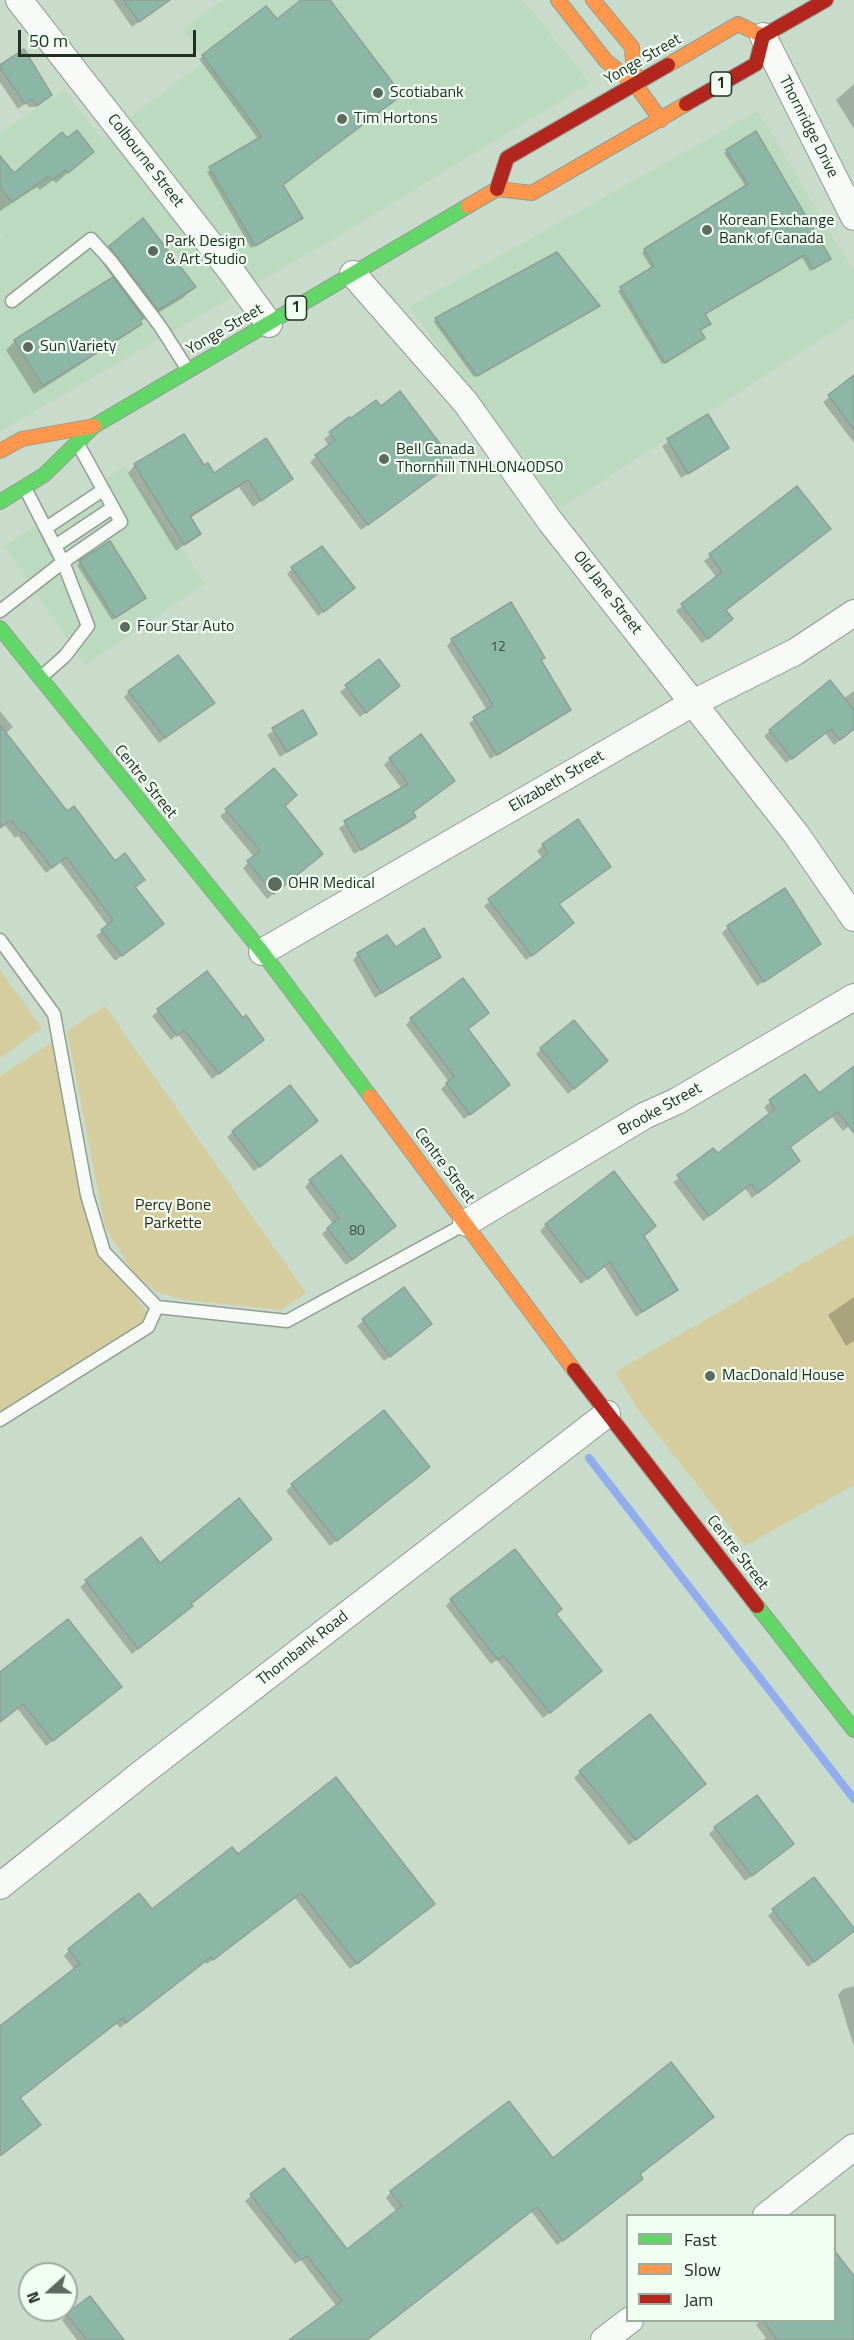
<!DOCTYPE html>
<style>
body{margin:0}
#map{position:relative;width:854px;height:2340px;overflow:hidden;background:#c9dbcb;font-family:"Titillium Web",sans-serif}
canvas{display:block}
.legend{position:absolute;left:626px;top:2214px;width:210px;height:108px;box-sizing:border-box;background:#f1fef2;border:2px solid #9eab9f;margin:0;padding:8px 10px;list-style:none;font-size:18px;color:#222f23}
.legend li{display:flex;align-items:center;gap:12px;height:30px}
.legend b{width:30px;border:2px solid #9eab9f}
.north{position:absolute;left:18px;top:2262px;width:60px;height:60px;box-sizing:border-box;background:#f1fef2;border:2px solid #9eab9f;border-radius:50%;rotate:249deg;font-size:16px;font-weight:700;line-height:24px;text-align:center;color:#222f23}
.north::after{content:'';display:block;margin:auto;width:21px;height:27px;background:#5c6b5e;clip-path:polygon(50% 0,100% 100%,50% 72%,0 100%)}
.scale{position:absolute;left:18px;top:30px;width:178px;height:27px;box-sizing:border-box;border:3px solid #222f23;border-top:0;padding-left:8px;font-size:18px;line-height:21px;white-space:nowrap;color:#222f23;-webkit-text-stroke:4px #f1fef2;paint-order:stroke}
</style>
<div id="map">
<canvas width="854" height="2340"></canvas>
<ul class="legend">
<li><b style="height:8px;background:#63d668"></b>Fast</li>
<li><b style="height:8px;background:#ff974d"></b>Slow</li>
<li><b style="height:8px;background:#b3261e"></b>Jam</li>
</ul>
<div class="north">N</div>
<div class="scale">50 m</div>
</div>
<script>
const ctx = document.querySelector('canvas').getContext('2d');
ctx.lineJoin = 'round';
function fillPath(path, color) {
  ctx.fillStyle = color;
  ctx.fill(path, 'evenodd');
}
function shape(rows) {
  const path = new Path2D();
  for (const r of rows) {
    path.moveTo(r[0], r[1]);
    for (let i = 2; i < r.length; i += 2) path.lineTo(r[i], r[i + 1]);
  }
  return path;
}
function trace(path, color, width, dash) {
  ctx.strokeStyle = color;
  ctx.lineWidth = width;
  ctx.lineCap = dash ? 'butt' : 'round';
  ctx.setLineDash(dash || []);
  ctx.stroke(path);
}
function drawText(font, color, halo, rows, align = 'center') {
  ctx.font = font + ' "Titillium Web",sans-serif';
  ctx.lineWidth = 4.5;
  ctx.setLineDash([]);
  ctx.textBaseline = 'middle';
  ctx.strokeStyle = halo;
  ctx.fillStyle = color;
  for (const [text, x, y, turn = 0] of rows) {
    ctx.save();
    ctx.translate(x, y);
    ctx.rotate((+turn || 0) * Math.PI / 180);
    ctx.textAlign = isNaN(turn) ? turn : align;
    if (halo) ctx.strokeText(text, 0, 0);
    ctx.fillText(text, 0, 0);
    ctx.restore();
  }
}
fillPath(shape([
 [224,0,523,0,590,83,335,238,0,431,0,239,3,238,0,234,0,133,64,90,102,139,206,61,183,29],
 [758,111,854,272,854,318,560,508,409,307],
 [125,466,205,584,85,665,5,546]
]), '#bcdabf');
fillPath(shape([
 [0,970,42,1028,0,1058],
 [105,1006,306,1293,281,1310,184,1300,155,1291,133,1272,105,1227,67,1031],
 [54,1041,73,1162,93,1240,156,1324,0,1418,0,1076],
 [854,1234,854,1485,745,1546,637,1408,615,1372]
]), '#d5cd9e');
fillPath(shape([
 [113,0,168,0,132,27],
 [304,0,328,0,282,185,301,218,251,248,207,172,259,140,199,59,266,8,276,21],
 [0,67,44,101,35,107,29,107,26,103,18,109,0,82],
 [854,84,854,129,836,100],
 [67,140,92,152,56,183,53,180,40,190,37,187,0,211,0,158,14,175],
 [727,151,827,261,810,271,802,257,703,314,699,330,701,341,662,364,618,291,652,269,642,253,645,250,746,187,724,153],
 [110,247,194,287,183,298,146,320,143,317,131,332,34,394,6,350,15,341,114,279,99,258],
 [598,306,474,377,434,322,436,319],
 [854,377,854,443,823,402],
 [708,416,727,448,681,478,662,446],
 [349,419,447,467,361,530,310,462,329,446,324,439],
 [135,465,204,467,214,475,291,479,253,507,239,487,190,518,200,533,176,551,128,473],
 [796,488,829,529,724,611,726,625,702,643,676,611,717,578,704,561],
 [109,543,145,598,112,620,77,565],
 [292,569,347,594,318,616,287,574],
 [452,640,540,661,569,710,490,759,469,723,487,710,447,646],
 [379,661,392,692,360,717,340,692],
 [854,691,854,729,834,745,825,733,786,763,764,736,770,731,843,699],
 [129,692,207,708,159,743,124,697],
 [0,711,13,727,5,734,67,813,134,888,156,929,115,961,96,936,108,926,60,862,46,873,18,836,15,838,4,824,0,828],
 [302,712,315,733,280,757,267,735],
 [390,759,453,781,412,813,414,817,409,823,354,854,339,828,402,789,384,765],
 [274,770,283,806,316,860,267,899,243,868,254,857,220,816],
 [543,845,609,867,558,905,566,929,526,960,484,906,543,859,537,851],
 [728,927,819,944,757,986,722,933],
 [396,949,439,957,375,998,353,960,358,954],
 [206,973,256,1046,212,1079,178,1034,171,1040,152,1016],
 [411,1019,467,1030,503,1090,464,1119,441,1089,449,1082,406,1025],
 [541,1049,600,1067,568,1094,536,1054],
 [854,1068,854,1122,843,1131,832,1117,788,1148,792,1167,752,1198,745,1188,703,1221,673,1182,717,1155,770,1115,764,1107,804,1076,818,1095],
 [311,1127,254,1171,227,1137,233,1132],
 [310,1181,388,1232,346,1265,322,1234,333,1224,305,1187],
 [546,1225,642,1236,676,1289,636,1317,604,1266,581,1284,540,1231],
 [403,1289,424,1330,384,1361,357,1326],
 [854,1297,854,1341,846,1346,828,1315],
 [422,1473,330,1546,286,1491,292,1485],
 [140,1539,191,1606,132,1654,80,1587],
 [451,1600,595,1676,543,1718,497,1660,491,1664,446,1606],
 [0,1674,114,1693,46,1746,17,1708,0,1721],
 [580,1772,698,1790,629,1845,574,1778],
 [715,1828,787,1849,745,1881,709,1834],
 [237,1856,427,1909,350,1969,294,1897,207,1964,204,1961,120,2028,116,2023,19,2099,0,2156,0,2027,75,1970,64,1956,69,1950,152,1911],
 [773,1911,848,1935,808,1967,768,1916],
 [854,1986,854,2047,838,1995,843,1989],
 [706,2123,639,2175,636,2184,557,2245,531,2211,366,2340,292,2340,337,2307,301,2260,295,2264,245,2201,283,2170,347,2251,397,2212,386,2198,391,2192,553,2160],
 [854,2278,854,2340,763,2340,766,2338,756,2325,760,2320,834,2320],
 [67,2315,122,2340,77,2340,62,2320]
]), '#0003');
trace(shape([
 [589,1458,854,1799]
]), '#90aeed', 8);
const building = shape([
 [123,0,170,0,139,22,123,0],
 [301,0,330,0,402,95,283,185,303,218,255,246,209,167,262,136,202,55,266,6,277,19,301,0],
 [24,49,52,95,37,106,32,99,25,104,0,68,0,65,24,49],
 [77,130,94,152,68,173,65,170,52,180,49,176,12,202,0,188,0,156,14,173,62,132,67,138,77,130],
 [756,131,831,259,813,269,805,255,705,314,711,324,700,330,705,338,665,363,620,287,654,266,644,249,748,184,726,150,756,131],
 [143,218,196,287,158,310,109,246,143,218],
 [557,252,600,306,477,376,435,318,557,252],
 [113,277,144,318,140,320,142,324,43,386,14,340,113,277],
 [854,375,854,430,828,395,854,375],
 [400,391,454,462,368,525,315,455,335,440,329,432,349,417,351,418,376,400,381,406,400,391],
 [708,414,729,448,688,474,667,439,708,414],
 [184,434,204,465,208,463,214,473,266,438,293,479,261,501,248,480,190,516,201,534,184,545,134,464,184,434],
 [797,486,831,529,726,610,733,619,708,639,681,604,722,572,709,554,797,486],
 [110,541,146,598,115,618,79,561,110,541],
 [322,546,355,588,324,612,291,567,322,546],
 [511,602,545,658,541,660,571,710,497,755,473,717,493,705,451,639,511,602],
 [178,655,215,703,165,738,128,691,178,655],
 [379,659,400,686,366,713,345,685,379,659],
 [830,680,854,710,854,729,840,740,831,729,792,759,769,730,830,680],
 [303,710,317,734,287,752,272,728,303,710],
 [0,725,67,811,74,806,115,861,125,853,145,880,135,887,164,924,122,956,101,930,113,920,66,857,52,868,24,832,22,834,11,820,0,828,0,725],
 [421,734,455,781,413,812,416,817,361,850,344,821,408,784,389,758,421,734],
 [274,768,297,795,285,806,323,854,274,894,247,861,260,851,225,809,274,768],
 [578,819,611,867,559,904,574,923,532,956,488,899,548,853,542,844,578,819],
 [785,888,821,944,764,982,727,926,785,888],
 [424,928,441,957,381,993,357,953,387,935,396,947,424,928],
 [207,971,243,1018,246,1015,264,1040,219,1074,184,1030,177,1036,157,1009,207,971],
 [463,978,489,1013,468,1029,510,1085,470,1115,446,1083,454,1076,410,1018,463,978],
 [574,1020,608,1061,574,1089,540,1048,574,1020],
 [854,1066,854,1133,838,1112,790,1147,800,1161,758,1193,751,1184,709,1216,677,1175,713,1148,718,1153,775,1109,769,1100,805,1074,819,1093,854,1066],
 [290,1085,318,1121,260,1167,232,1131,290,1085],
 [341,1155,396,1226,352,1260,327,1228,339,1218,309,1180,341,1155],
 [614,1171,656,1226,644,1236,678,1290,642,1312,610,1262,588,1279,545,1224,614,1171],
 [404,1287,432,1324,390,1357,362,1319,404,1287],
 [384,1410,430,1467,337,1541,291,1484,384,1410],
 [239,1498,272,1539,191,1604,193,1606,138,1649,85,1580,141,1537,160,1563,239,1498],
 [515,1549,562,1609,556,1614,602,1671,550,1713,503,1655,498,1660,450,1599,515,1549],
 [68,1619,122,1687,53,1741,23,1704,0,1722,0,1672,68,1619],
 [650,1714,706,1784,636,1840,579,1771,650,1714],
 [336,1777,435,1904,357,1964,301,1893,213,1960,211,1957,126,2023,123,2018,20,2098,41,2125,0,2156,0,2026,80,1964,68,1949,139,1893,152,1909,232,1847,238,1854,336,1777],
 [757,1795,794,1844,752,1876,714,1827,757,1795],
 [814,1877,854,1928,854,1931,814,1962,772,1909,814,1877],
 [671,2062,714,2117,640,2174,643,2179,563,2241,537,2207,367,2340,289,2340,342,2301,307,2256,301,2260,250,2194,284,2168,347,2249,402,2206,390,2191,509,2101,553,2158,671,2062],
 [834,2250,854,2276,854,2340,777,2340,763,2320,834,2320,834,2250],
 [90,2296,111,2323,124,2340,87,2340,66,2314,90,2296]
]);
fillPath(building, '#8cb6a6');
trace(building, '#8fa095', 1.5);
const lane = shape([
 [12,301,91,239,111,261,160,326,188,370],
 [25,488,63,562,121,522,78,444],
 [46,528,103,490],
 [55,546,112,508],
 [0,611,63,562,88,626,65,656,40,678],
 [0,940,54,1014,87,1195,104,1252,157,1307,287,1321,465,1224],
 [0,1420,148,1327,157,1307]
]);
const street = shape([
 [19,0,231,271,269,324],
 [763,36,854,217],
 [353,274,466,403,550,521,796,834,854,918],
 [262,952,693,703,795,652,854,613],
 [466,1223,644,1116,677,1101,854,997],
 [0,1886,142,1773,607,1414],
 [766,2216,854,2147],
 [604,2340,630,2320]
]);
const fast = shape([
 [0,502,44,475,94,426,468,206],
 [0,628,262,952,370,1096],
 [757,1606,854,1730]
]);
const slow = shape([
 [558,0,606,61,635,84,661,120],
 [593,0,632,47,635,84],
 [668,65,738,24,763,36],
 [468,206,497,189,532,193,686,104],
 [0,451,22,439,94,426],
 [370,1096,574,1370]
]);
const jam = shape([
 [686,104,756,64,763,36,826,0],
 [497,189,507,158,668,65],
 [574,1370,757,1606]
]);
trace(lane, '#909e92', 15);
trace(street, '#909e92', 28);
trace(fast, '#909e92', 16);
trace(slow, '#909e92', 16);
trace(jam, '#909e92', 16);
trace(lane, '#f7faf7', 12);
trace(street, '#f7faf7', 26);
trace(fast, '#63d668', 14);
trace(slow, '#ff974d', 14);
trace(jam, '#b3261e', 14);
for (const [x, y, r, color] of [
 [378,93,6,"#5c6b5e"],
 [342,119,6,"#5c6b5e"],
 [707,230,6,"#5c6b5e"],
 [153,251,6,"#5c6b5e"],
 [28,347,6,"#5c6b5e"],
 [384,459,6,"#5c6b5e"],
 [125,627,6,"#5c6b5e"],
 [275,884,8,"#5c6b5e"],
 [710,1376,6,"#5c6b5e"]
]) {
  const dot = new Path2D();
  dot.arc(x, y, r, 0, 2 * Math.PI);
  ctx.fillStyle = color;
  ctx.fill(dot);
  trace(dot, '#f1fef2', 2);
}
drawText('14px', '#3c5144', null, [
 ["12",498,648],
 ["80",357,1232]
]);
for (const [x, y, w] of [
 [721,84,21],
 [296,308,21]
]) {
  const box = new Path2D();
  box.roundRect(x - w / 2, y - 12, w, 24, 4.5);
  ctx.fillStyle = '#f1fef2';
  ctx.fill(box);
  trace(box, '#222f23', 1.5);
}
drawText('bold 15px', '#222f23', null, [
 ["1",721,84],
 ["1",296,308]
]);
drawText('16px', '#222f23', '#f1fef2', [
 ["Yonge Street",643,60,-30],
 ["Thornridge Drive",808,127,63],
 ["Colbourne Street",145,161,52],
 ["Yonge Street",225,330,-30],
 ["Old Jane Street",607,593,52],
 ["Centre Street",145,782,51],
 ["Elizabeth Street",557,782,-30],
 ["Brooke Street",660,1110,-29],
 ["Centre Street",444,1166,53],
 ["Centre Street",737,1553,52],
 ["Thornbank Road",303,1649,-38]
]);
drawText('16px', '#222f23', '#f1fef2', [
 ["Scotiabank",390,93],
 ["Tim Hortons",354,119],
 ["Korean Exchange",719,221],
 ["Bank of Canada",719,239],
 ["Park Design",165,242],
 ["& Art Studio",165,260],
 ["Sun Variety",40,347],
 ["Bell Canada",396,450],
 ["Thornhill TNHLON40DS0",396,468],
 ["Four Star Auto",137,627],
 ["OHR Medical",288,884],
 ["MacDonald House",722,1376]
], 'left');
drawText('16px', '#312813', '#f1fef2', [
 ["Percy Bone",173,1206],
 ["Parkette",173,1224]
]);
</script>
